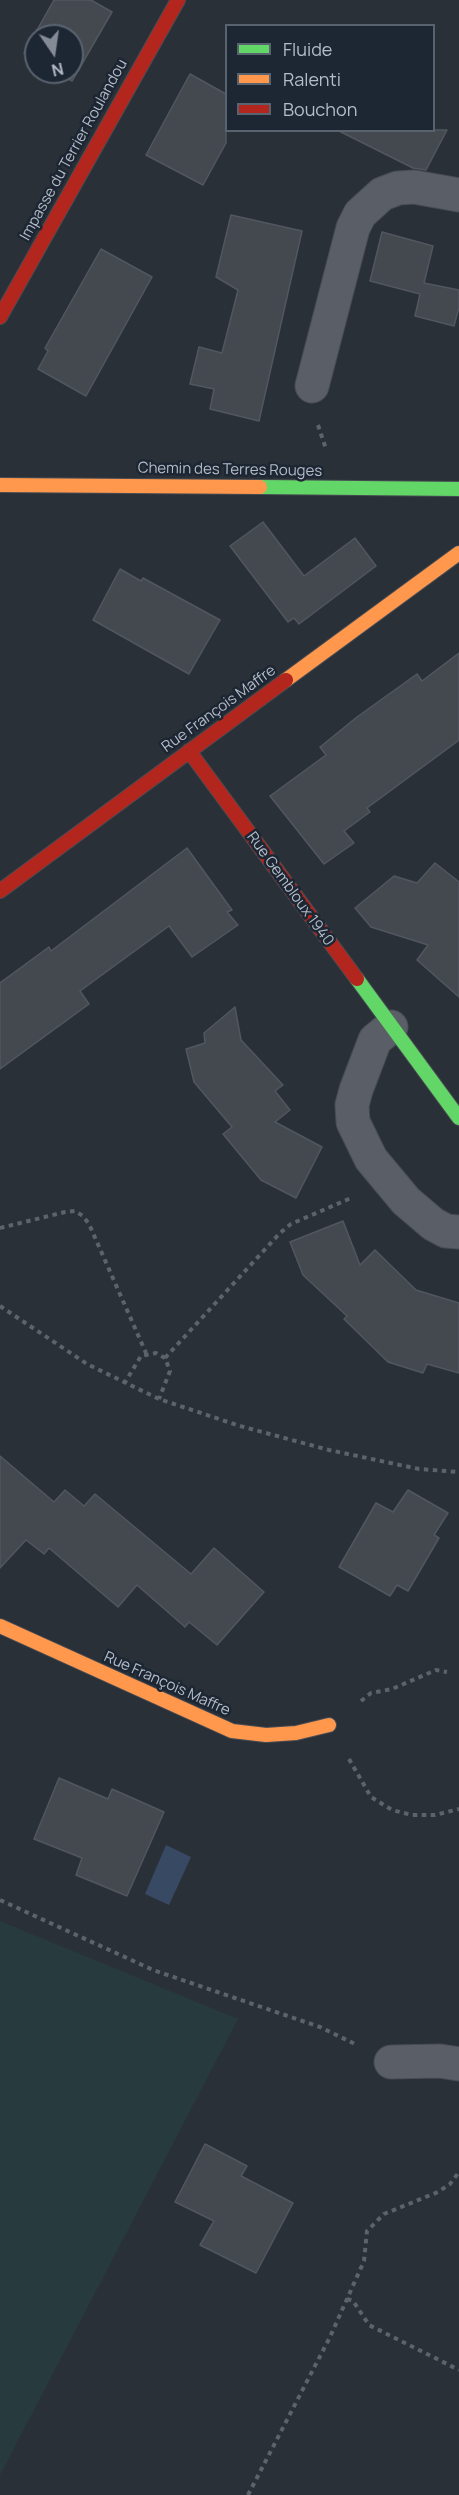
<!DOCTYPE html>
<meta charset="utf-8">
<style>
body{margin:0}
#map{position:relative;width:459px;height:2495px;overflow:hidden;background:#2a3038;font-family:Manrope,sans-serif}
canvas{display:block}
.legend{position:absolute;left:225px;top:24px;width:210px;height:108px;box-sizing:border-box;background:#1d2633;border:2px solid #59626f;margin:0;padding:8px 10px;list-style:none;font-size:18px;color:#b4bcc9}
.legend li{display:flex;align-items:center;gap:12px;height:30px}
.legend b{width:30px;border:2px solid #59626f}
.north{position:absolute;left:24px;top:24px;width:60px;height:60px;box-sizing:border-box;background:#1d2633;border:2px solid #59626f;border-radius:50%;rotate:167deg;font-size:16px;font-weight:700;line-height:24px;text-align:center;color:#b4bcc9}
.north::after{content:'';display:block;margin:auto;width:21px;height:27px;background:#848b96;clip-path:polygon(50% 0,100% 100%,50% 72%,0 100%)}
</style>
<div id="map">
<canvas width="459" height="2495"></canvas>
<ul class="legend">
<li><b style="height:8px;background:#63d668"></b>Fluide</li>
<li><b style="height:8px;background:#ff974d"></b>Ralenti</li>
<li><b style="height:8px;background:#b3261e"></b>Bouchon</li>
</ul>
<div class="north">N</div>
</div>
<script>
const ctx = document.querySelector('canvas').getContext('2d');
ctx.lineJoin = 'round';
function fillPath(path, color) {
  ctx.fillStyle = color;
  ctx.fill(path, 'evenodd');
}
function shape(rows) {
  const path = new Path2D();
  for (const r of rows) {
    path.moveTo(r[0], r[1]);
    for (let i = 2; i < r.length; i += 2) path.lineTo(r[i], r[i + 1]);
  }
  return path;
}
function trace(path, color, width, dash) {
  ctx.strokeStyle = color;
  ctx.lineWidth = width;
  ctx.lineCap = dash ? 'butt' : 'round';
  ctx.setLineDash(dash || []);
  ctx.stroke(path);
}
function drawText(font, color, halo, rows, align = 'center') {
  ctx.font = font + ' Manrope,sans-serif';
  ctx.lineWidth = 5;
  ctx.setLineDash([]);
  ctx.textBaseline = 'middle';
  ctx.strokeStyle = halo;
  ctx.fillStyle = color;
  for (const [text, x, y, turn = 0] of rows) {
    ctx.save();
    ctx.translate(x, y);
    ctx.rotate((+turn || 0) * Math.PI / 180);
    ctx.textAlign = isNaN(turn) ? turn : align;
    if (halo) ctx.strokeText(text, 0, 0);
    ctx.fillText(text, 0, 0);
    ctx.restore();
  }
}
fillPath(shape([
 [0,1921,238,2019,0,2475]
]), '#273a3e');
fillPath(shape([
 [166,1845,191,1857,169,1905,145,1894]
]), '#384963');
const building = shape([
 [54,0,91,0,112,12,72,81,57,72,72,72,72,36,36,36,36,60,24,53,54,0],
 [190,74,226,94,226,143,203,185,146,155,190,74],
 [337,130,447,130,426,170,413,168,337,130],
 [231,215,302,231,259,421,210,409,214,389,190,384,199,347,222,353,238,290,216,277,231,215],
 [382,232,433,246,424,283,459,290,459,307,454,326,415,316,420,294,370,281,382,232],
 [101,249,152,277,86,396,38,369,48,351,45,348,101,249],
 [263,522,304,576,355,538,376,566,299,624,294,618,288,622,230,546,263,522],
 [120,569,141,581,143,578,220,620,189,674,93,620,120,569],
 [459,653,459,740,367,808,370,812,344,831,354,843,324,864,270,796,326,755,320,747,357,717,417,674,422,681,459,653],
 [187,848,232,910,227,912,238,925,192,957,169,926,80,991,89,1004,0,1069,0,983,49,947,51,951,187,848],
 [435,863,459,882,459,997,417,960,428,945,371,927,355,908,394,876,417,883,435,863],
 [235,1007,241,1040,283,1085,275,1091,290,1110,275,1122,322,1147,296,1198,261,1180,223,1134,232,1127,194,1082,186,1049,205,1043,204,1033,235,1007],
 [343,1221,360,1265,375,1250,416,1290,459,1303,459,1373,427,1364,423,1373,388,1362,344,1319,347,1316,303,1275,290,1242,343,1221],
 [0,1456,54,1502,65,1490,84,1506,95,1494,191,1574,214,1548,264,1592,217,1645,189,1622,185,1627,137,1585,118,1607,49,1548,44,1554,26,1540,0,1568,0,1456],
 [408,1490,448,1513,434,1535,439,1538,408,1591,397,1585,390,1596,339,1567,376,1503,393,1512,408,1490],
 [59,1778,108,1799,112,1789,164,1812,127,1896,76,1875,82,1858,34,1839,59,1778],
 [205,2144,247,2166,241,2176,293,2203,256,2273,200,2245,214,2221,175,2202,205,2144]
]);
fillPath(building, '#444950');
trace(building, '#52575f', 1.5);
const street = shape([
 [312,386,353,228,360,214,382,194,398,188,414,187,459,195],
 [391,1027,375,1040,356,1090,352,1105,353,1122,371,1159,406,1201,433,1224,446,1231,459,1232],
 [391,2062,440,2061,459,2064]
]);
const fast = shape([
 [260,487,459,489],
 [357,979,459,1118]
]);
const slow = shape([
 [0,485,260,487],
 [286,680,459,553],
 [0,1626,232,1731,266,1735,296,1733,329,1725]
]);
const jam = shape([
 [0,317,178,0],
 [189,751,357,979],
 [0,891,286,680]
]);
trace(street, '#484c53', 35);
trace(fast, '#484c53', 16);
trace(slow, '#484c53', 16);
trace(jam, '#484c53', 16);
trace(shape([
 [318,425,326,449],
 [0,1228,65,1212,75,1211,83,1216,89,1224,146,1353],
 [0,1306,87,1364,159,1399,240,1426,329,1450,419,1469,459,1472],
 [165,1358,280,1233,291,1224,351,1198],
 [124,1384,141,1356,156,1353,165,1358,170,1371,159,1399],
 [361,1701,371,1693,392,1689,436,1670,447,1672],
 [349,1759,371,1797,392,1810,412,1815,435,1815,459,1809],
 [0,1900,153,1970,320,2027,355,2044],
 [347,2299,353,2301,369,2325,459,2370],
 [248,2495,330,2337,364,2261,367,2231,384,2214,438,2192,450,2184,459,2172]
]), '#5d636a', 4, [4.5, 4.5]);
trace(street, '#5a5e66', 33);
trace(fast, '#63d668', 14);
trace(slow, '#ff974d', 14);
trace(jam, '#b3261e', 14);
drawText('15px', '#b4bcc9', '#1d2633', [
 ["Impasse du Terrier Roulandou",74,150,-61],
 ["Chemin des Terres Rouges",230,470,1],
 ["Rue François Maffre",219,709,-36],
 ["Rue Gembloux 1940",290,889,54],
 ["Rue François Maffre",167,1684,24]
]);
</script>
